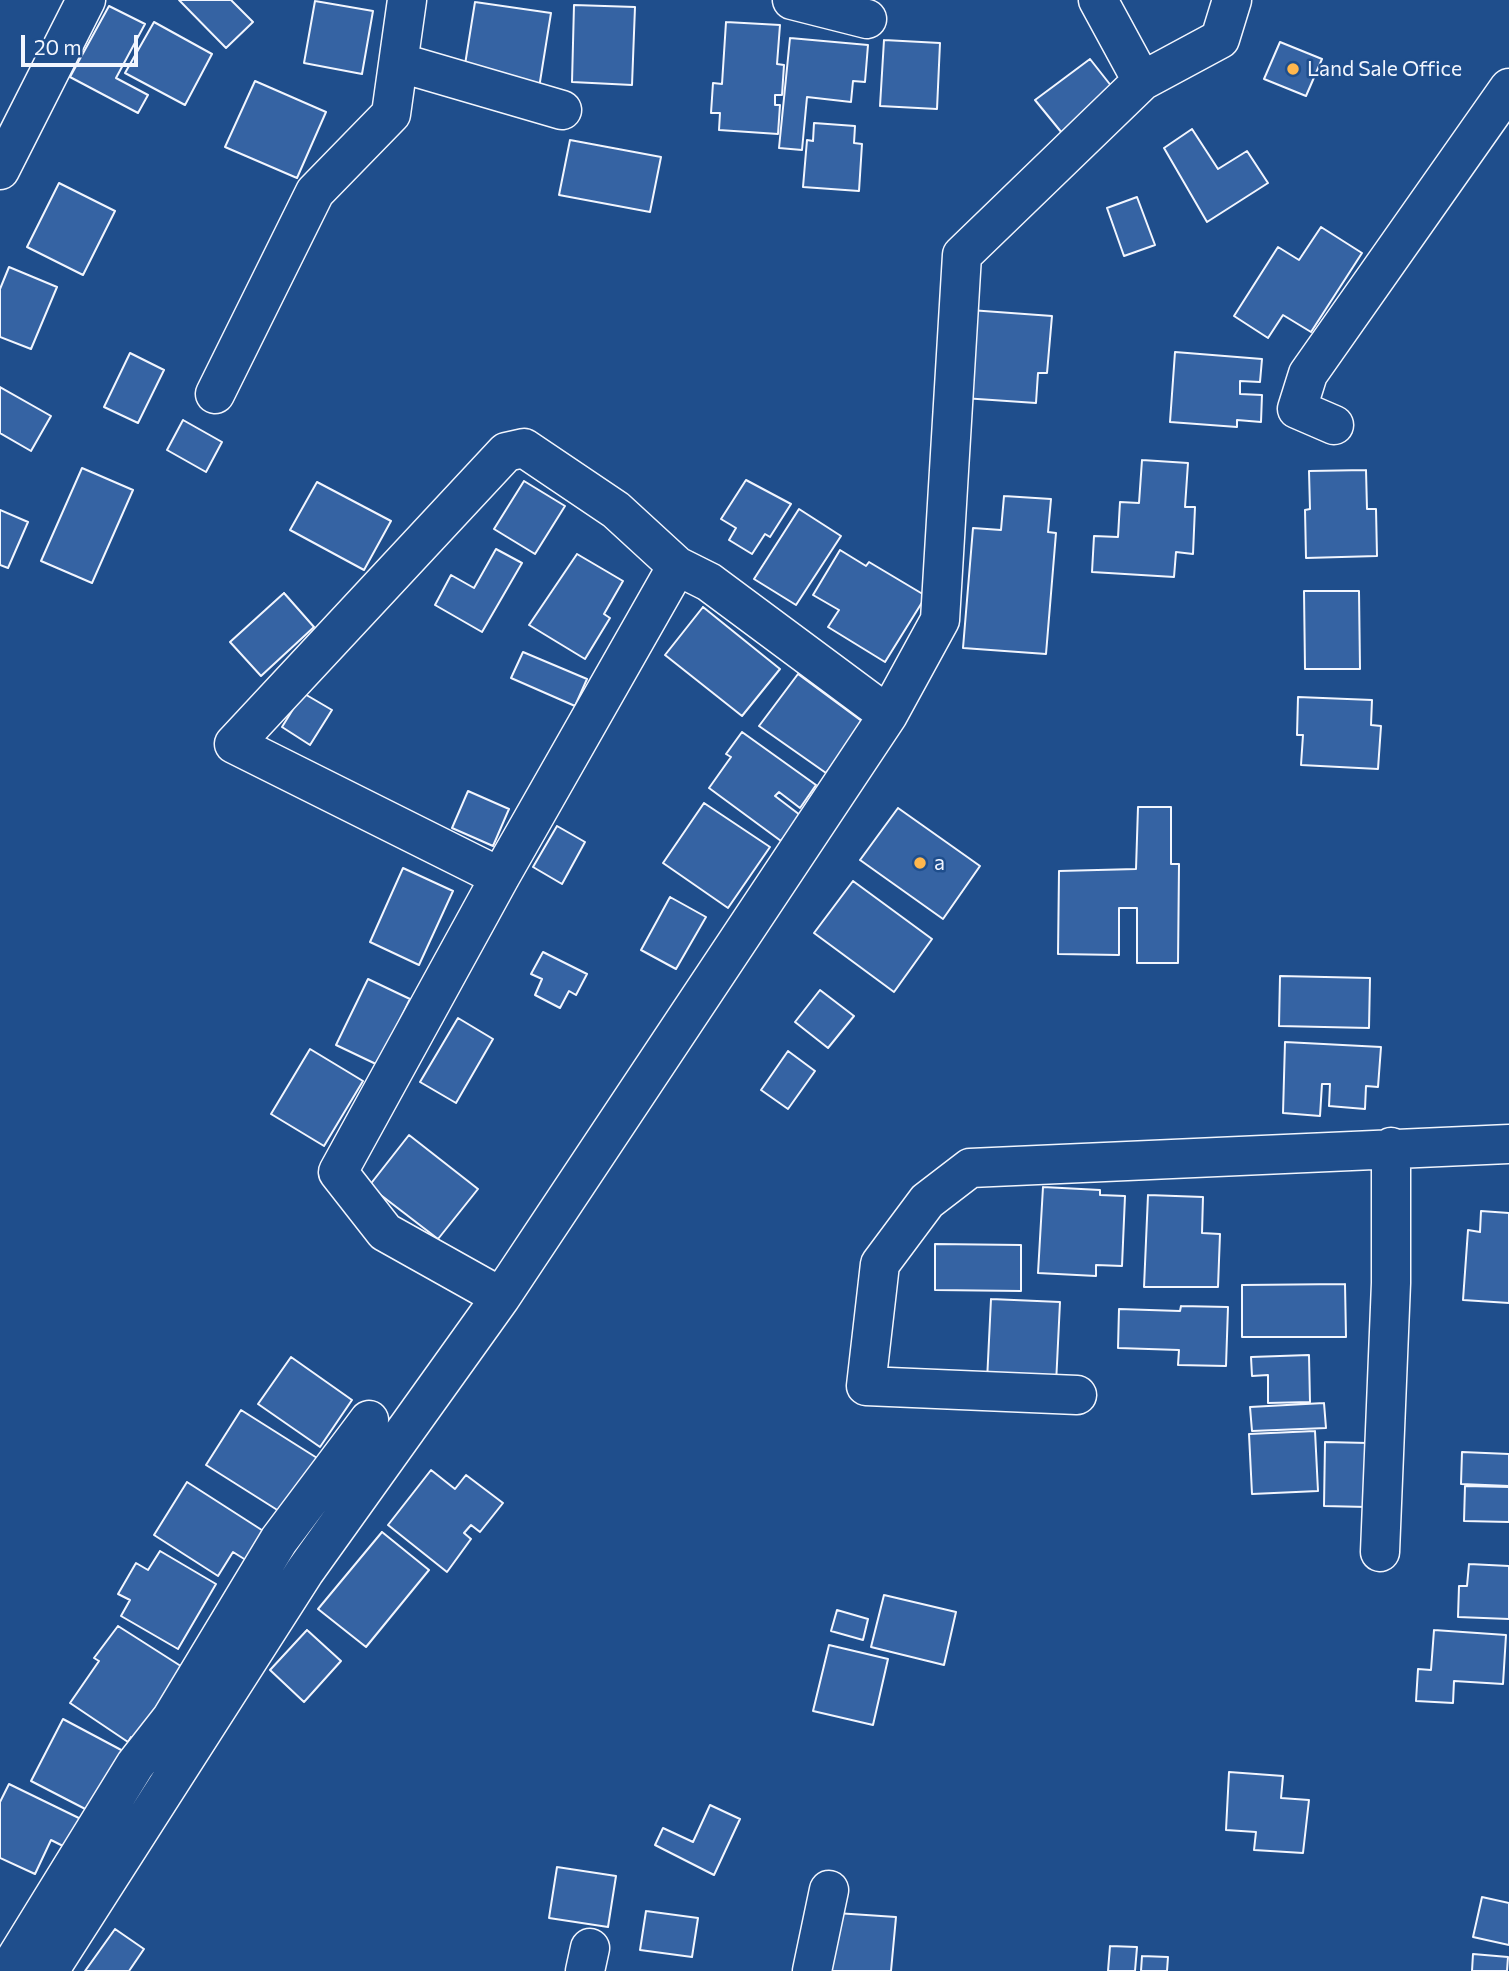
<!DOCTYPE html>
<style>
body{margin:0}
#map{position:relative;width:1509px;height:1971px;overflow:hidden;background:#1f4e8c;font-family:Commissioner,sans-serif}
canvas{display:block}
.scale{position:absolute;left:21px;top:35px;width:117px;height:32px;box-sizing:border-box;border:4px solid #f2f6ff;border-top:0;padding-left:9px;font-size:21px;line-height:24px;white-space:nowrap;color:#f2f6ff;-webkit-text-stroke:5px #1f4e8c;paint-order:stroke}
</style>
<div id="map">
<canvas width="1509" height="1971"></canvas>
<div class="scale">20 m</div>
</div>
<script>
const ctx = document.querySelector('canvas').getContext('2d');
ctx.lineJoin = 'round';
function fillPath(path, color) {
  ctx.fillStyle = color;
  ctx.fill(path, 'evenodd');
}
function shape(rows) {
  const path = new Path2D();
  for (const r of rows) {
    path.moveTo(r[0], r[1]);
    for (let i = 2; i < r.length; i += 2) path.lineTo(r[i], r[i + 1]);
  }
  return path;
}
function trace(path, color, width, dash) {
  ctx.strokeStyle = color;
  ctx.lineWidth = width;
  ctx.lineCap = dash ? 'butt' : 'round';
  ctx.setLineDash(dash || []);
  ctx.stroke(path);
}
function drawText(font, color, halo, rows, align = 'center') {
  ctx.font = font + ' Commissioner,sans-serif';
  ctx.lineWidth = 5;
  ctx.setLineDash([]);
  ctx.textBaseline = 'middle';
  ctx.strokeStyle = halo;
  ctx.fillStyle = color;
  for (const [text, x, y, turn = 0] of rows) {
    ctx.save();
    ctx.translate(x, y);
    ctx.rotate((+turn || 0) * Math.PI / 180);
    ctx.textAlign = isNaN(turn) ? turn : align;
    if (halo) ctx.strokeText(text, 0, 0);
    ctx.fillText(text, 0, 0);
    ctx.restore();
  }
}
const building = shape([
 [179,0,231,0,253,22,226,48,179,0],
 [315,1,373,11,362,74,304,63,315,1],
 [475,2,551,13,539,88,463,77,475,2],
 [574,5,635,7,632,85,572,82,574,5],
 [109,6,145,24,116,78,148,95,138,113,70,77,109,6],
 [154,22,212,54,185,105,125,73,154,22],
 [726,22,780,25,777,64,784,65,782,95,775,95,775,105,780,105,778,134,719,130,720,113,711,113,713,83,722,84,726,22],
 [790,38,868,45,865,82,853,81,851,102,807,97,802,150,779,148,790,38],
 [884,40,940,43,937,109,880,106,884,40],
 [1280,42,1322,59,1306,96,1264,79,1280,42],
 [1090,59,1116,92,1071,144,1035,100,1090,59],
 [255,81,326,112,297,178,225,147,255,81],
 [814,123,855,126,854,143,862,144,859,191,803,187,807,140,813,141,814,123],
 [1192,129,1218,169,1247,151,1268,183,1207,222,1164,148,1192,129],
 [570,140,661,157,650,212,559,195,570,140],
 [59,183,115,211,83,275,27,247,59,183],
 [1137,197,1155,245,1124,256,1107,208,1137,197],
 [1321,227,1362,253,1311,332,1283,315,1268,338,1234,316,1278,247,1299,260,1321,227],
 [9,267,57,287,31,349,0,337,0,289,9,267],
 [970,310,1052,316,1047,373,1038,373,1036,403,963,398,970,310],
 [1175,352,1262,359,1260,382,1240,381,1240,394,1262,395,1261,422,1237,420,1237,427,1170,422,1175,352],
 [130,353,164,370,138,423,104,407,130,353],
 [0,387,51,416,31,451,0,433,0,387],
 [183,420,222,442,206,472,167,450,183,420],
 [1142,460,1188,463,1185,507,1195,507,1193,554,1176,552,1174,577,1092,572,1094,536,1118,537,1120,502,1139,503,1142,460],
 [82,468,133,490,92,583,41,561,82,468],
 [1366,470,1367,509,1376,509,1377,556,1306,558,1305,510,1310,509,1309,471,1366,470],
 [746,480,791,504,770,537,765,534,752,554,729,540,736,528,721,519,746,480],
 [524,481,565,506,535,554,494,529,524,481],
 [317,482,391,521,364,570,290,530,317,482],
 [1004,496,1051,499,1048,532,1056,533,1046,654,963,648,973,528,1001,530,1004,496],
 [799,509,841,536,796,605,754,579,799,509],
 [0,510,28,522,8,568,0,565,0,510],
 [496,549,522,563,482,632,435,605,451,575,474,588,496,549],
 [840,550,866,566,869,562,926,596,885,662,828,627,839,610,813,595,840,550],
 [577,554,623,581,604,614,610,618,585,659,529,625,577,554],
 [1304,591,1359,591,1360,669,1305,669,1304,591],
 [284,593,314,627,261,676,230,642,284,593],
 [703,607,780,669,742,716,665,655,703,607],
 [523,652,587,679,575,706,511,678,523,652],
 [798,674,863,722,826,773,759,726,798,674],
 [303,693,332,710,310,745,282,727,303,693],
 [1298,697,1372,700,1371,725,1381,726,1378,769,1301,765,1303,735,1297,735,1298,697],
 [742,732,816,785,800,808,779,792,775,796,800,815,781,841,709,788,731,757,726,754,742,732],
 [468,791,509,809,493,846,452,828,468,791],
 [704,803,770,847,728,908,663,863,704,803],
 [1138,807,1171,807,1171,864,1179,864,1178,963,1137,963,1137,908,1119,908,1119,955,1058,954,1059,871,1136,869,1138,807],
 [898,808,980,866,943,919,860,860,898,808],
 [557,826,585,842,562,884,533,867,557,826],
 [403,868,453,891,419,965,370,942,403,868],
 [853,881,932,939,894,992,814,933,853,881],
 [670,897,706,917,676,969,641,950,670,897],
 [543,952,587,974,576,995,569,991,560,1008,535,995,542,979,531,974,543,952],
 [1280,976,1370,978,1369,1028,1279,1026,1280,976],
 [368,979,410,999,378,1065,336,1045,368,979],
 [820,990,854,1016,828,1048,795,1022,820,990],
 [458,1018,493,1039,456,1103,420,1082,458,1018],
 [1285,1042,1381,1047,1378,1087,1366,1086,1365,1109,1329,1106,1330,1084,1322,1084,1320,1116,1283,1113,1285,1042],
 [310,1049,363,1081,324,1146,271,1114,310,1049],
 [788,1051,815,1071,788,1109,761,1090,788,1051],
 [409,1135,478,1189,438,1239,369,1186,409,1135],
 [1043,1187,1100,1190,1100,1195,1125,1196,1122,1266,1096,1265,1096,1276,1038,1273,1043,1187],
 [1148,1195,1203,1197,1202,1233,1220,1234,1218,1287,1144,1287,1148,1195],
 [1481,1211,1509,1213,1509,1303,1463,1300,1468,1230,1480,1232,1481,1211],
 [935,1244,1021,1245,1021,1291,935,1290,935,1244],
 [1345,1284,1346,1337,1242,1337,1242,1285,1345,1284],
 [991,1299,1060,1302,1056,1384,987,1381,991,1299],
 [1181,1306,1228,1307,1226,1366,1178,1365,1179,1350,1118,1348,1119,1309,1180,1311,1181,1306],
 [1309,1355,1310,1402,1268,1403,1268,1375,1252,1376,1251,1357,1309,1355],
 [291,1357,352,1400,320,1447,258,1404,291,1357],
 [1324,1403,1326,1428,1252,1431,1250,1407,1324,1403],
 [241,1410,325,1463,290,1518,206,1465,241,1410],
 [1315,1431,1318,1491,1252,1494,1249,1434,1315,1431],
 [1325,1442,1368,1443,1367,1507,1324,1506,1325,1442],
 [1462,1452,1509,1454,1509,1486,1461,1484,1462,1452],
 [431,1470,455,1489,466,1475,503,1503,480,1532,471,1525,464,1533,471,1539,447,1572,388,1525,431,1470],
 [187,1482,268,1534,249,1562,233,1552,218,1576,154,1535,187,1482],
 [1465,1486,1509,1487,1509,1522,1464,1521,1465,1486],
 [382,1532,429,1570,366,1647,318,1609,382,1532],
 [160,1551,216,1584,178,1649,121,1616,130,1600,118,1594,136,1563,148,1570,160,1551],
 [1469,1564,1509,1566,1509,1619,1458,1617,1459,1586,1467,1586,1469,1564],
 [884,1595,956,1612,944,1665,871,1647,884,1595],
 [837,1610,868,1619,863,1640,831,1631,837,1610],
 [118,1626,187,1670,141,1743,131,1737,128,1742,70,1703,99,1661,94,1658,118,1626],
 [307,1630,341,1661,304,1702,270,1670,307,1630],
 [1434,1630,1506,1635,1503,1684,1454,1681,1453,1703,1416,1701,1418,1669,1431,1670,1434,1630],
 [829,1645,888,1659,873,1725,813,1711,829,1645],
 [63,1719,125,1752,93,1813,31,1781,63,1719],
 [1229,1772,1283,1776,1281,1798,1309,1800,1303,1853,1254,1850,1256,1832,1226,1830,1229,1772],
 [9,1784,85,1821,71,1850,51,1840,35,1874,0,1858,0,1802,9,1784],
 [710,1805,740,1819,714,1875,655,1845,663,1828,693,1842,710,1805],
 [557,1867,616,1876,608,1927,549,1918,557,1867],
 [1482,1897,1509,1903,1509,1945,1473,1937,1482,1897],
 [646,1911,698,1918,692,1957,640,1950,646,1911],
 [836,1913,896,1917,891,1971,831,1971,836,1913],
 [115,1929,144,1949,129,1971,85,1971,115,1929],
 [1110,1946,1137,1947,1135,1971,1108,1971,1110,1946],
 [1473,1954,1508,1957,1507,1971,1472,1971,1473,1954],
 [1142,1956,1168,1957,1167,1971,1141,1971,1142,1956]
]);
fillPath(building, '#3563a3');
trace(building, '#f2f6ff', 2);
const minor = shape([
 [792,0,867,19],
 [1098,0,1142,81],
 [401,63,562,110],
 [0,170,86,0],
 [215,394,315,192,391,114,407,0],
 [1334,425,1297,409,1308,374,1509,88],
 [500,877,234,744,506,452,524,448,616,510,677,566],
 [501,1297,385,1232,338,1172,500,877,677,566,709,582,888,715],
 [1077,1395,866,1386,880,1264,927,1201,970,1168,1509,1144],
 [1380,1552,1391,1283,1391,1147],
 [8,1971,135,1765,171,1719,279,1540,369,1420],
 [49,1971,305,1571,501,1297,888,715,940,620,962,255,1142,81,1220,39,1232,0],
 [585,1971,590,1948],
 [812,1971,829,1890]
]);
trace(minor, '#f2f6ff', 41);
trace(minor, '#1f4e8c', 38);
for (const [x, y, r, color] of [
 [1293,69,7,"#ffb74d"],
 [920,863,7,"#ffb74d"]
]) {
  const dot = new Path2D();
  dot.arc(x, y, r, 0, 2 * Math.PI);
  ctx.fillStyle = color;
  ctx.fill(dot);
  trace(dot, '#1f4e8c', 2.5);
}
drawText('21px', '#f2f6ff', '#1f4e8c', [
 ["Land Sale Office",1307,69],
 ["a",934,863]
], 'left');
</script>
